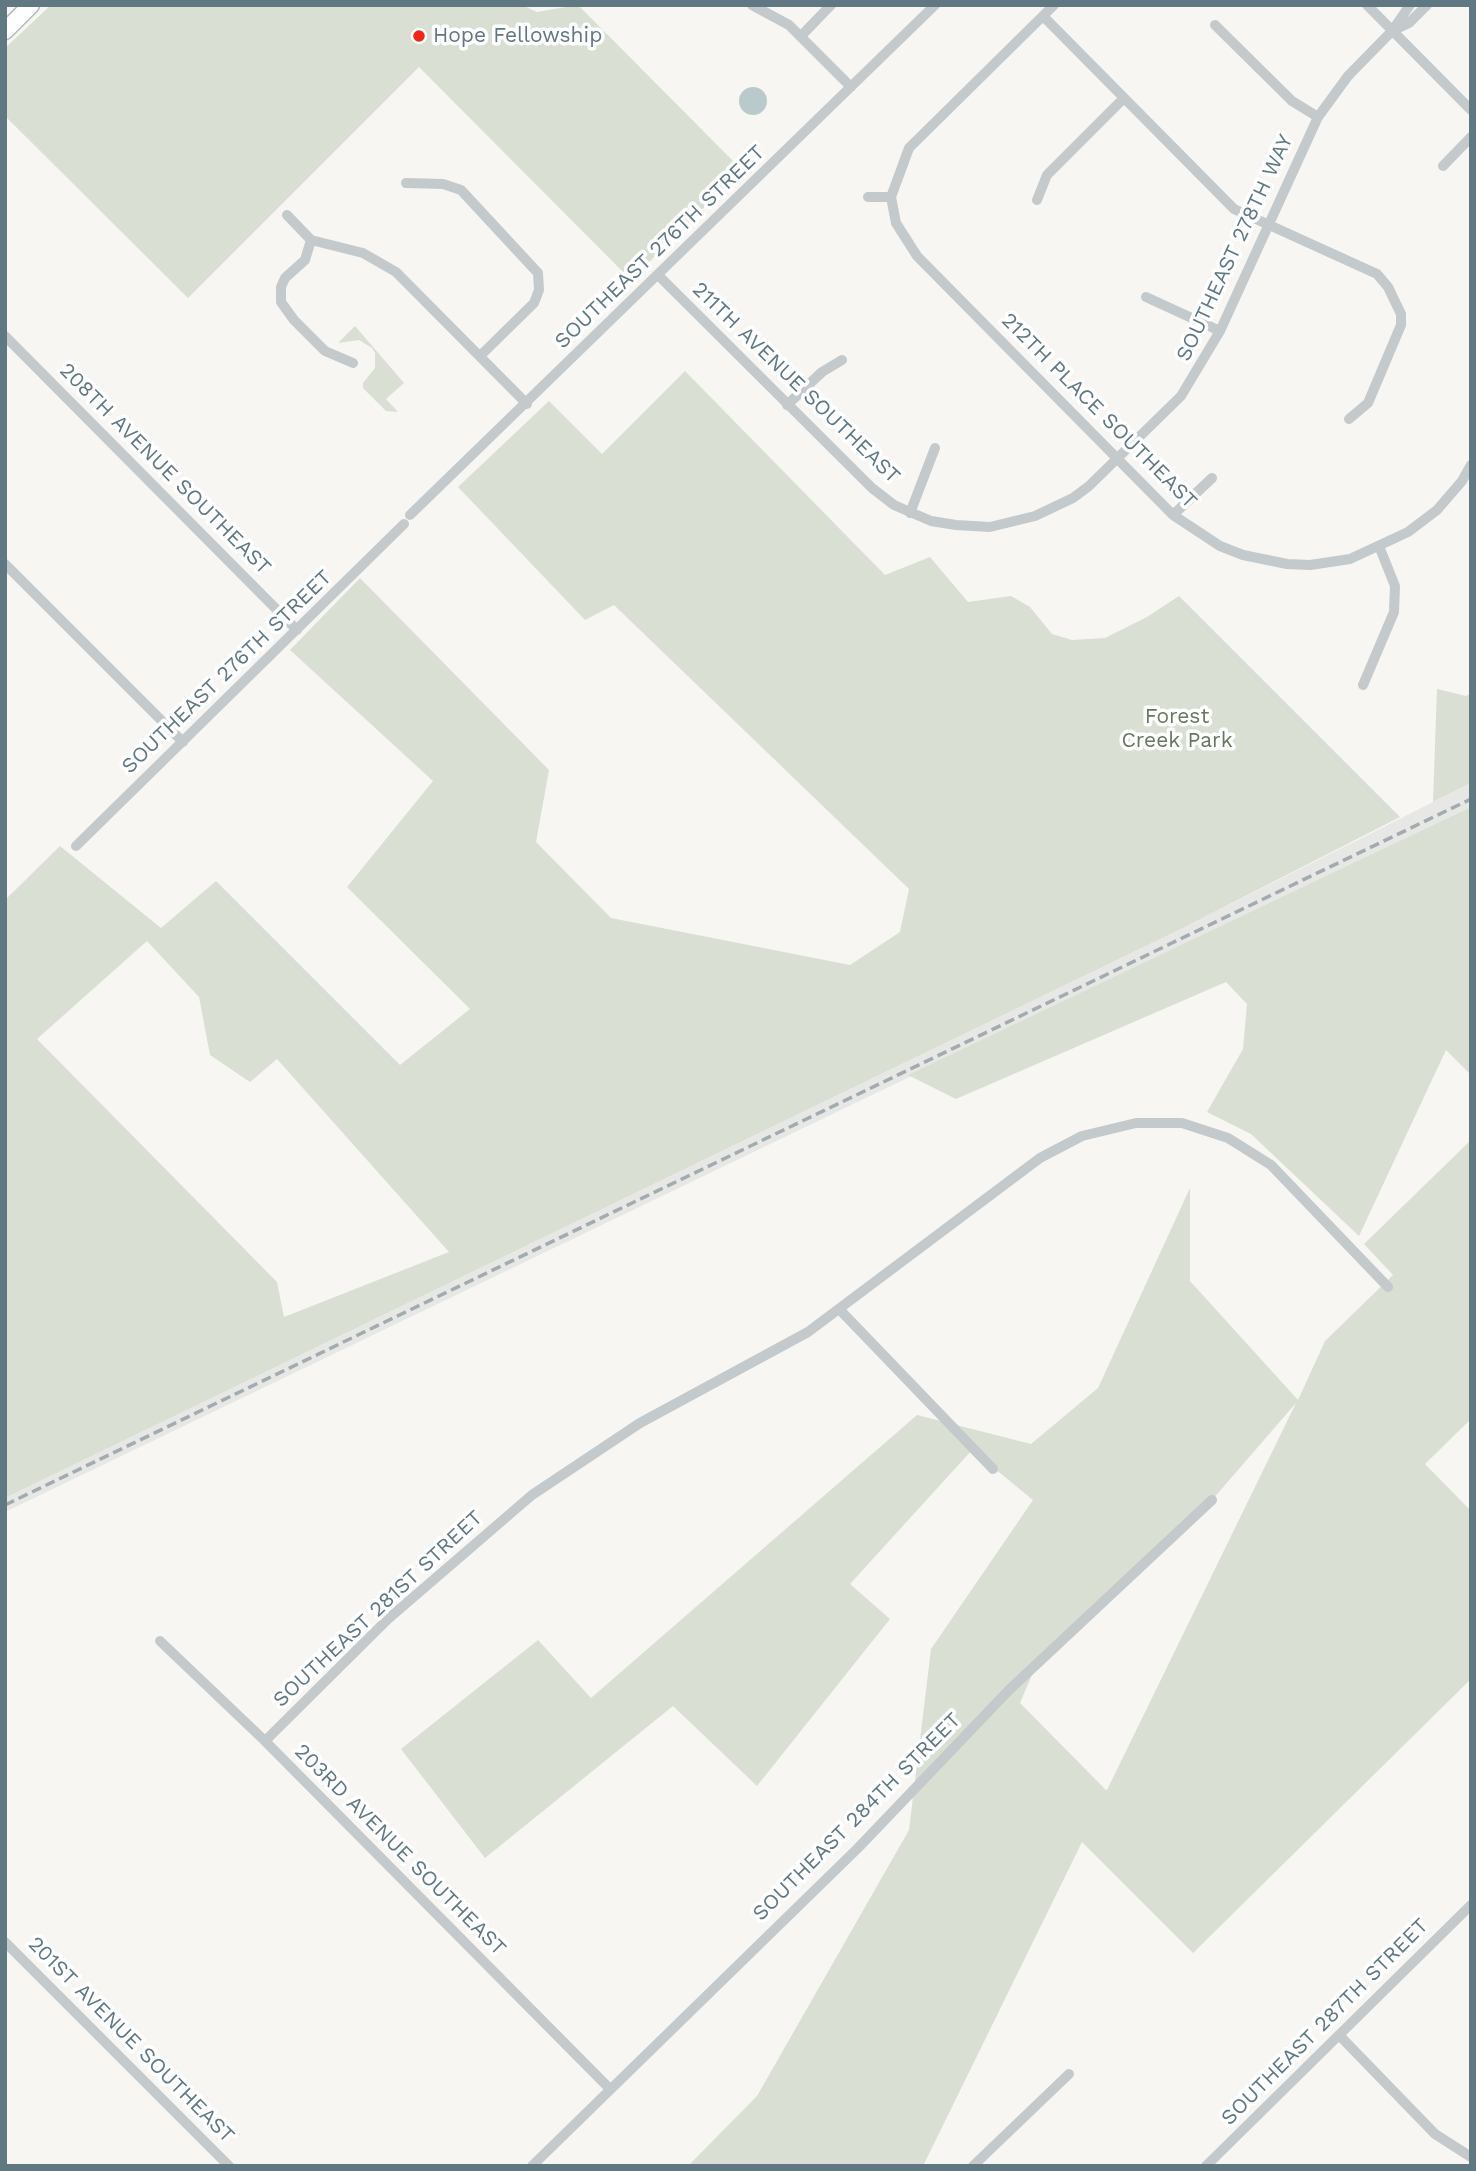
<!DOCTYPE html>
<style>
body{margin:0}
#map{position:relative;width:1476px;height:2171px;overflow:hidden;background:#f7f6f3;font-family:"Work Sans",sans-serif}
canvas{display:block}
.frame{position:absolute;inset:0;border:7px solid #5f7881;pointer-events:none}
</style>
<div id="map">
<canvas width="1476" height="2171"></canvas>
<div class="frame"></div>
</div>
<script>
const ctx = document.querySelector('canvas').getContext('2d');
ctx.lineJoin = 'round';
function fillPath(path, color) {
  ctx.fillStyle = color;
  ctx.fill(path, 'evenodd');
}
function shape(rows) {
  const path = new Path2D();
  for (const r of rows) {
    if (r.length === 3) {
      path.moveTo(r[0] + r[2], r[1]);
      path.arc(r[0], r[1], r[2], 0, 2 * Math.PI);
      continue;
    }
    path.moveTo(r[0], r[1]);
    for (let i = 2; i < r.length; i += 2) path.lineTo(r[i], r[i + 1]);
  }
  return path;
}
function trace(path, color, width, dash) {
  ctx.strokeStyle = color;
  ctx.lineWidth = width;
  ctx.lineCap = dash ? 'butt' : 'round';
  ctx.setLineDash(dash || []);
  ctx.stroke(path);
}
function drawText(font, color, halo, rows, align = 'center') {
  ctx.font = font + ' "Work Sans",sans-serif';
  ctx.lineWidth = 7;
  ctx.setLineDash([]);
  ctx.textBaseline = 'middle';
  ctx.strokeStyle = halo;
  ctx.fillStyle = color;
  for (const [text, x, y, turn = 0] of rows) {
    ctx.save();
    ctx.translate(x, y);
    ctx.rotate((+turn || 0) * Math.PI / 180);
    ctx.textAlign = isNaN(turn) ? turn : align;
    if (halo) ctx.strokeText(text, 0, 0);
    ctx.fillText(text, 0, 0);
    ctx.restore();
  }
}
fillPath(shape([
 [1471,783,1471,807,5,1512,5,1498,1183,928]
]), '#e7e8e6');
fillPath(shape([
 [51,5,522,5,537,12,578,5,742,170,631,280,419,67,188,298,5,116,5,48],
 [355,326,404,383,386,399,398,412,386,411,363,388,363,383,375,368,375,353,372,348,359,340,338,343],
 [685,371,885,575,930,557,968,602,1011,596,1030,607,1052,634,1072,640,1105,638,1147,617,1179,596,1400,817,1183,928,5,1498,5,900,60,846,161,928,216,881,400,1065,470,1009,347,887,433,781,290,650,360,578,549,770,536,842,611,918,850,965,900,932,909,889,614,605,585,620,458,487,549,401,602,454],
 [147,941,199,997,210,1055,250,1082,277,1059,449,1252,284,1317,277,1282,37,1039],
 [1437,689,1466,696,1471,693,1471,783,1433,802],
 [1471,807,1471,1075,1446,1050,1359,1236,1251,1134,1207,1112,1243,1049,1247,1004,1226,982,956,1099,908,1075],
 [1471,1140,1471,1419,1425,1464,1471,1511,1471,1679,1193,1953,1082,1842,923,2166,688,2166,757,2096,909,1830,931,1649,1033,1500,972,1450,850,1584,890,1619,757,1786,673,1706,485,1858,401,1749,538,1640,591,1698,917,1415,1031,1444,1098,1388,1190,1188,1190,1281,1298,1400,1325,1341,1393,1275,1364,1244],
 [1296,1403,1107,1790,1106,1790,1020,1703,1037,1663,1212,1500]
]), '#d9dfd3');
fillPath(shape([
 [753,101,14]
]), '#bacacc');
const primary = shape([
 [5,31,31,5]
]);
trace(primary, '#b4bbbe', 19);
trace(shape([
 [752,5,789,25,851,87],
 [1054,5,909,148,891,197,896,223,917,256,1173,515,1220,546,1243,555,1287,564,1310,565,1350,559,1408,532,1437,510,1462,481,1471,465],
 [1367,5,1471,110],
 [1043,16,1234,209,1377,274,1388,287,1401,314,1401,325,1368,403,1349,419],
 [1215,25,1292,101,1318,117],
 [1392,31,1409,23,1427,5],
 [801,36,831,5],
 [1443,166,1471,137],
 [406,183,443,184,461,190,538,273,539,290,534,303,480,356],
 [868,197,891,197],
 [1037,200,1047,175,1123,99],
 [287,215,311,240,363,253,396,272,527,404],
 [311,240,305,260,285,278,281,287,281,302,294,320,325,351,353,363],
 [659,276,872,488,894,505,931,521,956,525,990,527,1035,516,1073,498,1089,486,1181,396,1220,331,1318,117,1348,76,1392,31,1410,5],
 [1146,297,1220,331],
 [5,336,297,630],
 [787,405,822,372,842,360],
 [910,513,935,448],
 [410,515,935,5],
 [1173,515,1212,478],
 [5,564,183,742],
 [1363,685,1394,612,1395,586,1379,546],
 [76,846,404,524],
 [840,1310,993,1469],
 [160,1641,265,1741,610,2089],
 [265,1741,388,1619,532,1495,640,1423,808,1332,1040,1158,1082,1136,1136,1123,1182,1123,1228,1138,1271,1165,1388,1287],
 [5,1942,229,2166],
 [1339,2035,1435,2134,1471,2157],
 [532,2166,858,1848,1009,1690,1212,1500],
 [973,2166,1069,2074],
 [1206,2166,1471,1905]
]), '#c4c9cc', 10);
trace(primary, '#fff', 16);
trace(shape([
 [5,1505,1471,799]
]), '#a2acaf', 3.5, [10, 5]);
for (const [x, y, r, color] of [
 [419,36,7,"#f42516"]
]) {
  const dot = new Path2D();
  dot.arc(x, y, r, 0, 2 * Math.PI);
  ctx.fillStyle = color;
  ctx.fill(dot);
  trace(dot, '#fff', 2.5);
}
drawText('21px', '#5f7881', '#fff', [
 ["Hope Fellowship",433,36]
], 'left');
drawText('21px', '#5f7881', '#fff', [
 ["SOUTHEAST 276TH STREET",660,247,-44],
 ["SOUTHEAST 278TH WAY",1235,248,-65],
 ["211TH AVENUE SOUTHEAST",796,383,44],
 ["212TH PLACE SOUTHEAST",1099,411,45],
 ["208TH AVENUE SOUTHEAST",165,469,45],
 ["SOUTHEAST 276TH STREET",227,672,-44],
 ["SOUTHEAST 281ST STREET",378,1609,-43],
 ["SOUTHEAST 284TH STREET",857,1817,-45],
 ["203RD AVENUE SOUTHEAST",400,1850,45],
 ["SOUTHEAST 287TH STREET",1325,2022,-45],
 ["201ST AVENUE SOUTHEAST",131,2040,45]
]);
drawText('21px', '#67785e', '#fff', [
 ["Forest",1177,717],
 ["Creek Park",1177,741]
]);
</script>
